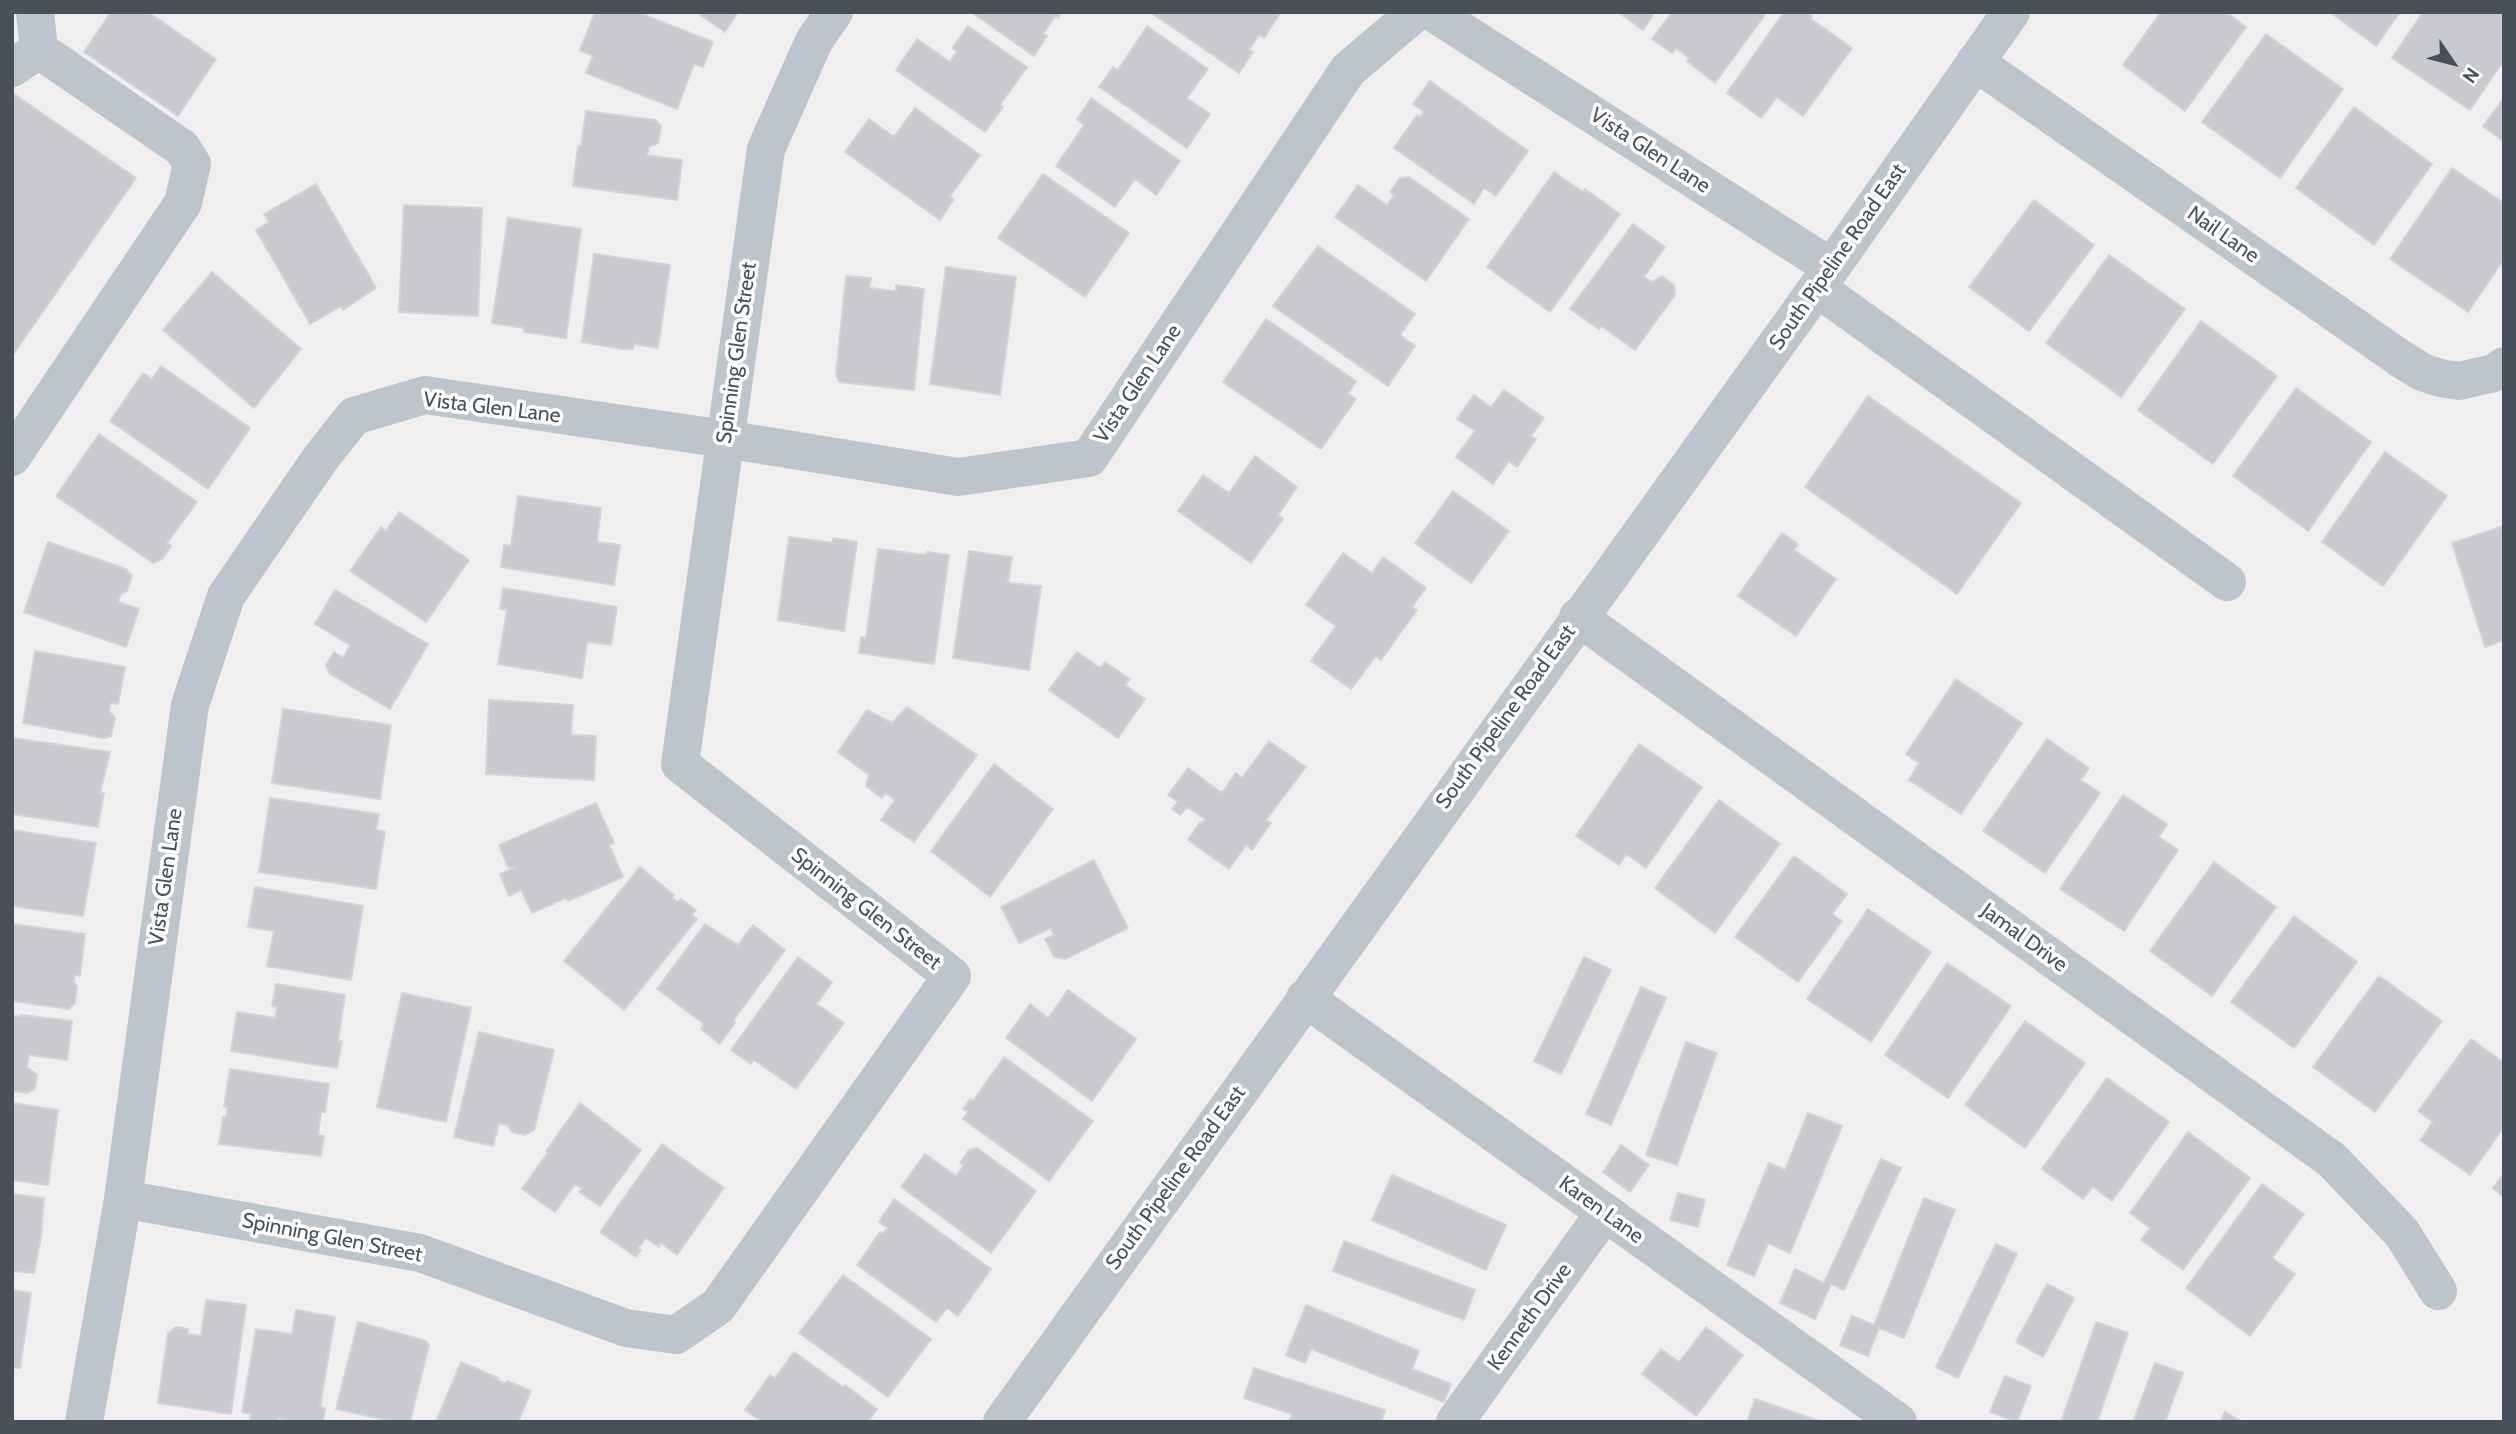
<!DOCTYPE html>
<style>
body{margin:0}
#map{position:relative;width:2516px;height:1434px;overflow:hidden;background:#f0eeee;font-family:Cabin,sans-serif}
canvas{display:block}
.frame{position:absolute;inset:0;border:14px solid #47515a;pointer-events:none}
.north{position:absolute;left:2418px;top:28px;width:70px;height:70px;-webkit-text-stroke:5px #fff;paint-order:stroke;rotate:125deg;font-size:19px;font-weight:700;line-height:28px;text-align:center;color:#47515a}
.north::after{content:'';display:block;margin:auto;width:24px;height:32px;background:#47515a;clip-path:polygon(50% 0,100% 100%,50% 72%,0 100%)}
</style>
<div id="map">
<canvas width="2516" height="1434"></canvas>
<div class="frame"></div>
<div class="north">N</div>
</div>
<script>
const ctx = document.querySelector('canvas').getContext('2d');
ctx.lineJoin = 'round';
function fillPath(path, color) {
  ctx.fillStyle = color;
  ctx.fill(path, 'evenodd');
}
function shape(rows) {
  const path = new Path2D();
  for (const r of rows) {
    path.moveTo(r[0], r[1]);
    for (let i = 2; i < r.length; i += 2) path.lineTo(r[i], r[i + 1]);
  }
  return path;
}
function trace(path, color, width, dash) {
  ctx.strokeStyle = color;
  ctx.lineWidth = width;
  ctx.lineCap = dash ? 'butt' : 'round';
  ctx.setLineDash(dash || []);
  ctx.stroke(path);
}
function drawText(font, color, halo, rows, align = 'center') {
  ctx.font = font + ' Cabin,sans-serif';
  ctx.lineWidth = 7;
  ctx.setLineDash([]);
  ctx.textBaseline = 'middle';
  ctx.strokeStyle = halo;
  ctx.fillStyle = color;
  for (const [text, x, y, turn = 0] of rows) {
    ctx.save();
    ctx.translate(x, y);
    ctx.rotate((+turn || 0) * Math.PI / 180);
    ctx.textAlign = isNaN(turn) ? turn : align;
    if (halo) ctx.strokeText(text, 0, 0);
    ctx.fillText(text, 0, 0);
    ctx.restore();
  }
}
const building = shape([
 [111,12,148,12,216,59,178,116,84,52,111,12],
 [595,12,637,12,713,42,703,67,694,64,677,109,586,73,593,56,580,50,595,12],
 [696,12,738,12,725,32,696,12],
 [971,12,1062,12,1058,18,1055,16,1043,34,1047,36,1034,56,971,12],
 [1150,12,1281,12,1264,38,1259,35,1249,50,1253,52,1239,73,1150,12],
 [1618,12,1655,12,1643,30,1618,12],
 [1672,12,1767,12,1715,83,1687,61,1689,58,1676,48,1672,53,1652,39,1672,12],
 [1784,12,1807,12,1812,16,1811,19,1852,48,1803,116,1777,97,1761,118,1727,93,1784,12],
 [2161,12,2226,12,2246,27,2185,111,2123,65,2161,12],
 [2330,12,2400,12,2376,46,2330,12],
 [2423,12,2504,12,2504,60,2470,110,2392,58,2423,12],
 [968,26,1027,67,1000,105,1003,107,985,132,896,70,917,39,950,62,957,52,952,48,968,26],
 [1147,26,1208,69,1187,98,1210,114,1187,148,1099,87,1113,67,1118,70,1147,26],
 [2266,34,2343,89,2280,178,2202,122,2266,34],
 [1430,81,1528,151,1496,196,1484,188,1474,204,1394,148,1417,115,1420,117,1424,112,1413,104,1430,81],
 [14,94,136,178,12,356,12,96,14,94],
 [1091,98,1180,161,1156,195,1135,179,1115,207,1056,166,1084,125,1077,119,1091,98],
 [2504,98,2504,142,2483,126,2504,98],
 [2354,107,2432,164,2374,245,2296,188,2354,107],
 [915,108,980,155,950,196,954,199,940,220,845,152,869,119,894,137,915,108],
 [586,111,655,120,661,126,658,143,649,147,647,155,682,160,677,200,573,186,578,146,581,146,586,111],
 [2452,168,2504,203,2504,259,2468,312,2390,259,2452,168],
 [1554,172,1583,192,1585,189,1620,214,1550,312,1487,267,1554,172],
 [1043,174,1129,233,1085,297,998,238,1043,174],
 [1409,177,1469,219,1426,281,1335,217,1358,185,1387,205,1394,195,1390,192,1400,178,1409,177],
 [316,184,376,288,343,310,341,306,310,324,256,230,269,222,264,214,316,184],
 [2034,200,2094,245,2029,331,1969,287,2034,200],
 [404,205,482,208,478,316,399,312,404,205],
 [508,218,581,229,566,338,524,332,524,328,492,323,508,218],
 [1633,224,1665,247,1644,277,1652,282,1662,276,1674,285,1675,295,1635,350,1601,326,1599,329,1570,309,1633,224],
 [1318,246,1415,314,1400,335,1415,346,1388,386,1273,306,1318,246],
 [594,254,670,265,658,348,634,344,633,349,622,349,582,342,594,254],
 [2109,255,2185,309,2121,397,2046,343,2109,255],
 [946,267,1016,277,1000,395,930,384,946,267],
 [212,272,301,349,254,408,163,330,212,272],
 [846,276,871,278,869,288,896,291,896,285,924,289,914,390,839,382,836,374,846,276],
 [1266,319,1356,381,1348,394,1356,399,1321,449,1223,382,1266,319],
 [2201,321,2277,376,2213,464,2138,410,2201,321],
 [161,366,250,428,208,489,110,421,143,373,152,379,161,366],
 [2296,388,2371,442,2308,531,2233,476,2296,388],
 [1504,390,1544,418,1531,436,1536,439,1517,467,1509,461,1493,484,1456,457,1475,431,1457,419,1474,395,1491,407,1504,390],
 [1868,396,2021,503,1957,594,1805,487,1868,396],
 [99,434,197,502,167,543,171,546,162,559,153,563,56,496,99,434],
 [2385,452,2447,496,2383,586,2322,542,2385,452],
 [1255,456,1297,487,1278,515,1283,519,1251,563,1178,511,1203,475,1229,493,1255,456],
 [1453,491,1509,531,1471,583,1415,543,1453,491],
 [518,496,601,508,597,542,620,545,614,585,501,567,504,545,511,546,518,496],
 [399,512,469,560,426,622,350,571,381,527,386,531,399,512],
 [2504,526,2504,640,2485,647,2452,543,2504,526],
 [1782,533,1798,544,1794,550,1836,579,1796,636,1738,596,1782,533],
 [789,537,833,543,833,538,857,542,844,631,778,620,789,537],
 [48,542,126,569,132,576,127,591,121,594,118,602,139,609,126,647,24,612,48,542],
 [878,549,926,555,927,552,949,555,934,664,859,653,861,637,866,638,878,549],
 [969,551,1012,557,1008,583,1041,586,1029,670,953,658,969,551],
 [1343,553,1372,573,1383,557,1426,588,1412,607,1417,610,1381,660,1376,656,1351,689,1311,661,1336,626,1306,605,1343,553],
 [503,588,617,607,611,645,587,642,582,678,498,664,507,610,500,609,503,588],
 [335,590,428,644,390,709,330,674,326,665,334,652,343,658,350,645,315,624,335,590],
 [35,651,125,667,118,704,111,703,109,711,115,718,111,736,104,738,23,723,35,651],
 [1077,652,1100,668,1105,662,1130,679,1125,685,1145,699,1118,738,1049,690,1077,652],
 [1956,679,2022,723,1961,814,1909,780,1919,763,1906,754,1956,679],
 [489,700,573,705,571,735,596,736,594,780,486,774,489,700],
 [907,707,977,755,914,842,881,820,895,800,885,793,882,798,866,786,869,775,838,752,867,710,892,723,907,707],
 [283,709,391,725,380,799,272,783,283,709],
 [12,738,110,752,100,793,104,793,98,827,12,814,12,738],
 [2047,739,2089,768,2081,780,2100,793,2045,873,1983,831,2047,739],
 [1269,741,1306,767,1266,820,1271,823,1252,850,1246,845,1229,869,1188,840,1200,822,1202,823,1205,819,1187,807,1180,815,1172,809,1178,802,1168,795,1188,768,1222,793,1236,773,1242,778,1269,741],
 [1639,744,1702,787,1646,868,1626,854,1619,865,1576,836,1639,744],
 [994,764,1053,809,990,897,931,851,994,764],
 [2123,795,2167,824,2159,837,2178,850,2124,931,2060,889,2123,795],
 [270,798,379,814,376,830,385,832,376,889,259,872,270,798],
 [1719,800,1780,844,1715,933,1655,888,1719,800],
 [596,803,614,843,609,845,623,877,568,901,566,898,532,913,521,890,509,896,500,874,514,868,508,867,499,845,596,803],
 [12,830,96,843,83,916,12,906,12,830],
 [1794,856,1847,894,1832,914,1842,921,1798,982,1735,937,1794,856],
 [1094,860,1128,928,1065,959,1054,957,1045,939,1054,935,1051,928,1019,943,1001,907,1094,860],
 [2214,862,2276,907,2212,996,2150,951,2214,862],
 [640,867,674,895,672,898,678,902,681,899,696,910,692,915,697,919,624,1010,564,961,640,867],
 [255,887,363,906,351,980,267,966,274,931,248,927,255,887],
 [1868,909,1931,952,1871,1042,1807,999,1868,909],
 [2294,916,2357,962,2294,1048,2231,1002,2294,916],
 [12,924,85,934,80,976,75,975,74,981,77,987,75,1003,69,1009,12,1001,12,924],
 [705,924,738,945,753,925,785,950,733,1021,735,1023,720,1044,701,1029,704,1024,657,989,705,924],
 [798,957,832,982,817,1004,844,1023,796,1089,754,1060,751,1064,731,1050,798,957],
 [1584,957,1611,970,1561,1074,1534,1061,1584,957],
 [1947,963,2011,1006,1948,1098,1885,1055,1947,963],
 [2379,976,2442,1021,2375,1112,2313,1067,2379,976],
 [276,984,345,995,338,1041,342,1041,337,1068,231,1051,237,1012,275,1018,277,1007,272,1006,276,984],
 [1641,987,1666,998,1611,1125,1586,1114,1641,987],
 [1068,990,1136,1039,1092,1101,1006,1038,1030,1004,1048,1018,1068,990],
 [402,993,471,1008,446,1122,377,1107,402,993],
 [21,1015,72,1021,67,1060,29,1055,27,1067,37,1075,35,1089,27,1093,12,1091,12,1016,21,1017,21,1015],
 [2025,1021,2085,1063,2025,1148,1965,1105,2025,1021],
 [479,1032,554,1050,534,1130,525,1135,512,1132,507,1125,499,1123,493,1146,454,1137,479,1032],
 [2471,1039,2504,1063,2504,1127,2470,1175,2420,1140,2433,1122,2418,1111,2471,1039],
 [1686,1042,1717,1053,1677,1165,1646,1155,1686,1042],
 [1004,1057,1093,1121,1049,1181,963,1119,968,1112,963,1109,970,1099,973,1101,1004,1057],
 [230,1069,329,1084,325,1112,321,1112,318,1135,324,1136,321,1156,219,1144,223,1117,226,1117,227,1107,224,1107,230,1069],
 [2107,1078,2169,1122,2112,1201,2093,1187,2083,1199,2042,1169,2107,1078],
 [12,1103,58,1110,48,1185,12,1180,12,1103],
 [580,1103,641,1150,600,1206,579,1192,582,1189,575,1184,555,1212,522,1189,548,1152,546,1151,580,1103],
 [1808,1113,1842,1126,1790,1253,1768,1243,1754,1276,1727,1265,1769,1163,1785,1170,1808,1113],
 [2188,1132,2250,1178,2183,1270,2141,1240,2150,1228,2130,1213,2188,1132],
 [662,1144,724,1188,677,1255,661,1243,659,1247,646,1238,638,1248,641,1250,636,1257,600,1232,662,1144],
 [1621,1145,1649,1165,1630,1192,1603,1172,1621,1145],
 [977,1148,1036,1191,991,1253,901,1187,925,1154,956,1176,964,1165,960,1163,969,1150,977,1148],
 [1881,1159,1901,1168,1844,1290,1831,1284,1815,1319,1780,1303,1795,1269,1824,1283,1881,1159],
 [2504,1173,2504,1197,2493,1188,2504,1173],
 [1392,1175,1506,1225,1486,1270,1372,1220,1392,1175],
 [2262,1184,2304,1214,2272,1258,2295,1274,2250,1336,2186,1288,2262,1184],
 [1678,1193,1705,1200,1698,1227,1670,1220,1678,1193],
 [12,1194,44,1198,41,1236,34,1273,12,1271,12,1194],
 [1924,1198,1955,1210,1904,1338,1879,1328,1868,1356,1840,1345,1852,1316,1874,1325,1924,1198],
 [894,1199,991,1269,958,1316,947,1308,936,1322,857,1265,880,1232,883,1234,887,1228,879,1222,894,1199],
 [1344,1241,1475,1290,1464,1320,1333,1271,1344,1241],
 [1996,1244,2017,1254,1958,1378,1936,1367,1996,1244],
 [843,1275,931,1339,888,1397,799,1333,843,1275],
 [2047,1284,2074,1298,2043,1357,2016,1342,2047,1284],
 [12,1290,31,1293,20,1368,12,1367,12,1290],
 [206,1300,246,1305,231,1414,158,1403,168,1333,176,1327,188,1329,187,1334,201,1336,206,1300],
 [1306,1305,1419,1351,1412,1369,1451,1384,1444,1402,1311,1349,1305,1363,1286,1355,1306,1305],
 [296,1310,335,1317,320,1407,325,1408,323,1422,295,1422,278,1418,278,1422,250,1422,251,1414,242,1412,256,1329,292,1334,296,1310],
 [358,1322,426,1341,429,1345,410,1422,396,1422,336,1409,358,1322],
 [2096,1322,2128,1333,2097,1422,2061,1422,2096,1322],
 [1706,1327,1743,1355,1696,1416,1642,1374,1661,1349,1679,1362,1706,1327],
 [794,1352,843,1387,845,1385,877,1409,868,1422,762,1422,745,1410,770,1375,775,1378,794,1352],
 [461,1362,498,1378,497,1380,506,1384,507,1381,531,1391,518,1422,436,1422,461,1362],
 [2155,1363,2183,1373,2165,1422,2133,1422,2155,1363],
 [1254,1368,1385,1410,1381,1422,1289,1422,1292,1414,1244,1398,1254,1368],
 [2005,1376,2031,1386,2017,1422,1990,1412,2005,1376],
 [1755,1399,1822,1422,1747,1422,1755,1399],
 [2225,1412,2243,1422,2220,1422,2225,1412]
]);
fillPath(building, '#c8cad0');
trace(building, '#d2d4d9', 2);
trace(shape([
 [35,12,39,50],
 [1432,12,1831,267],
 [1975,62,2401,359,2422,372,2440,378,2459,381,2494,373,2504,366],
 [12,68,39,50,182,148,192,164,183,203,12,457],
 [1817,288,2227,582],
 [1578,617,2332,1160,2402,1233,2438,1291],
 [1305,998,1898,1422],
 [123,1199,420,1253,626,1328,676,1335,718,1306,952,976,680,764,766,149,814,41,834,12],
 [84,1422,123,1199,190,705,226,596,320,459,354,416,425,395,725,439,958,477,1089,458,1348,70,1416,12],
 [1002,1422,1817,288,2011,12],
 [1455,1422,1605,1212]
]), '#bdc5cc', 38);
drawText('21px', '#47515a', '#fff', [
 ["Vista Glen Lane",1650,151,33],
 ["Nail Lane",2223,235,35],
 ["South Pipeline Road East",1838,257,-55],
 ["Spinning Glen Street",737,353,-82],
 ["Vista Glen Lane",1138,384,-56],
 ["Vista Glen Lane",492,408,7],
 ["South Pipeline Road East",1506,717,-54],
 ["Vista Glen Lane",166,877,-82],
 ["Spinning Glen Street",866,909,38],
 ["Jamal Drive",2024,938,36],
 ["South Pipeline Road East",1176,1178,-54],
 ["Karen Lane",1601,1210,36],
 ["Spinning Glen Street",332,1238,11],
 ["Kenneth Drive",1530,1317,-54]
]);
</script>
